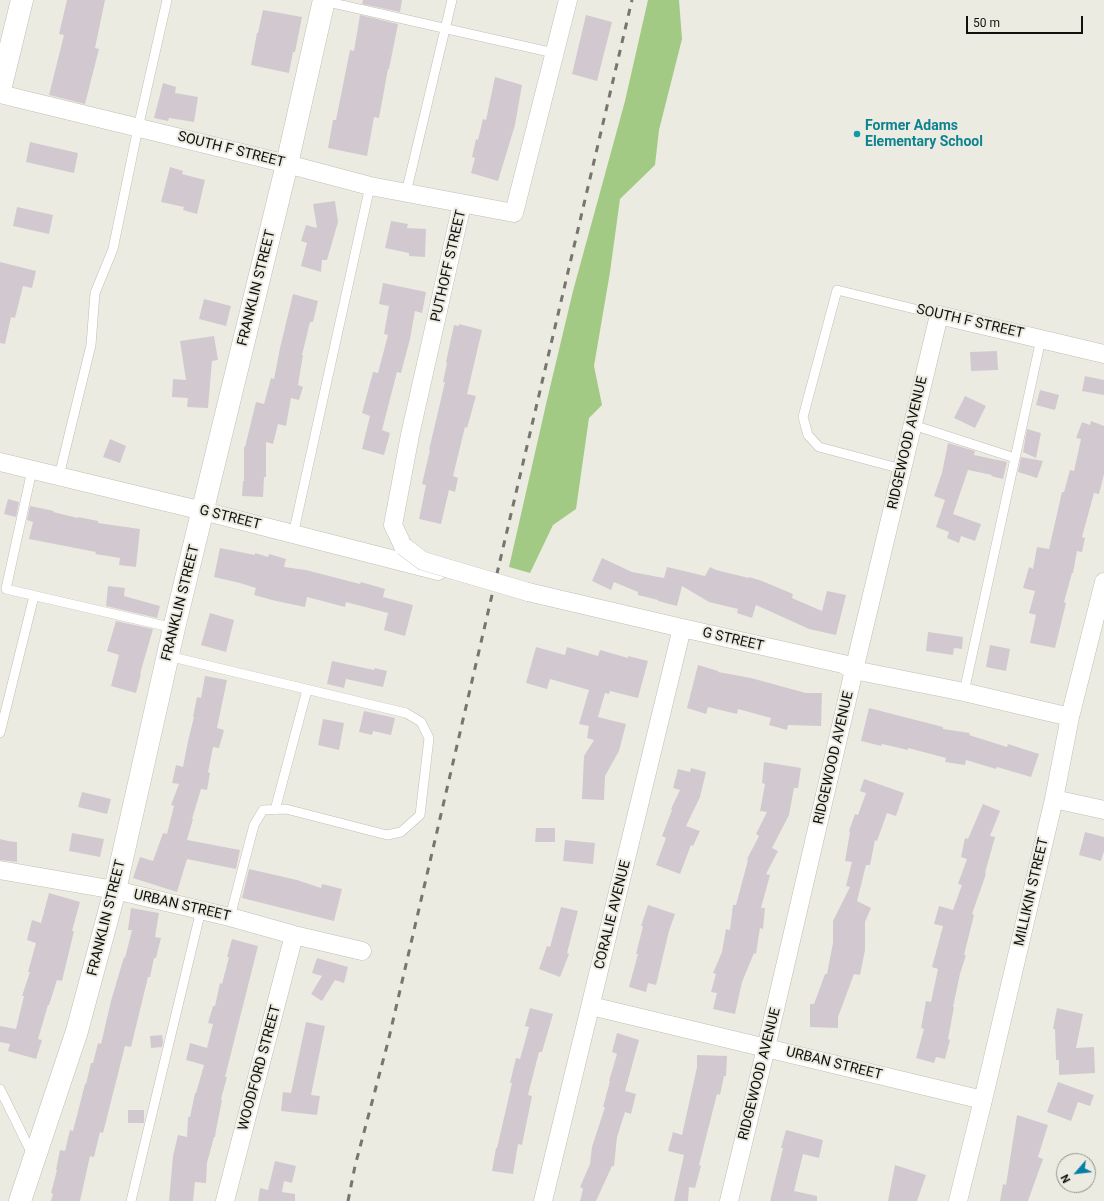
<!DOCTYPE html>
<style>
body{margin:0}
#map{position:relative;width:1104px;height:1201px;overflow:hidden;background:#ecebe1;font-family:Roboto,sans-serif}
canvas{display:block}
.north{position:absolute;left:1056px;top:1153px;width:40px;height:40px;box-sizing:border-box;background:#ecebe1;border:1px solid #94948c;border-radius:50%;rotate:242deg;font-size:11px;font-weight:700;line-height:16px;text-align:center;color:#11110d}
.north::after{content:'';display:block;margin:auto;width:14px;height:18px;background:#057fa5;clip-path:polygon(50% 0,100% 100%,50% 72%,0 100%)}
.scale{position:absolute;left:966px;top:16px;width:117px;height:18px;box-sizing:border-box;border:2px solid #11110d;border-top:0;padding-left:5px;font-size:12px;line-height:14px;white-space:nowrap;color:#11110d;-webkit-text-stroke:3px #ecebe1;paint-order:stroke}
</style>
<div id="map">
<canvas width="1104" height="1201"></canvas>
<div class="north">N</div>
<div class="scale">50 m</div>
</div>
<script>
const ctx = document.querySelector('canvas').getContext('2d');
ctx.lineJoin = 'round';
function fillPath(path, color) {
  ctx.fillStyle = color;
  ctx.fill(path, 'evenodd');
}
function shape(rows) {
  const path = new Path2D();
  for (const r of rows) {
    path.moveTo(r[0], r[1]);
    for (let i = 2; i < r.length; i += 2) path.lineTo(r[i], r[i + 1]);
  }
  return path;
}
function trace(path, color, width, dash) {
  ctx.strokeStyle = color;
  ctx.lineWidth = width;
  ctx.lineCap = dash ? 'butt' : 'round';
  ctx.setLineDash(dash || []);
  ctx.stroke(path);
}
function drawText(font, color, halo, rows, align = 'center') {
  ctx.font = font + ' Roboto,sans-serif';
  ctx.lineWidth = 4;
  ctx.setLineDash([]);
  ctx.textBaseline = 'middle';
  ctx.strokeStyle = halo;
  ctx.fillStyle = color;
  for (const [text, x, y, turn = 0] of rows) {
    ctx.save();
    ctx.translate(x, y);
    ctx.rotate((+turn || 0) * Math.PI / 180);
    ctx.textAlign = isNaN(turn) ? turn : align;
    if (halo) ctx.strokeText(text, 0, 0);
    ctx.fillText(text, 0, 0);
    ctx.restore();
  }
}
fillPath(shape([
 [648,0,679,0,682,39,659,130,655,165,620,199,610,272,594,366,602,405,589,418,576,509,553,525,530,573,509,567,547,400,573,291,625,101]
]), '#a2ca84');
fillPath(shape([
 [67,0,105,0,95,48,99,49,85,104,49,95,64,35,59,34],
 [363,0,402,0,400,12,362,4],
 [263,10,302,17,295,52,293,52,289,73,251,65,257,33,258,33],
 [360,15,398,24,389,69,388,69,379,118,374,117,367,156,328,148,333,120,336,120,350,50,354,51],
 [586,15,612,22,597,81,572,74],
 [495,77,522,85,515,125,498,181,471,173,475,158,472,157,476,139,478,140,483,119,486,120],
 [163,83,176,87,175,93,198,97,194,122,169,118,168,121,154,118],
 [30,142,78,153,74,173,26,162],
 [170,167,183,171,182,174,205,180,197,214,183,210,184,207,161,202],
 [335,201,338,222,327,260,322,260,321,272,301,266,307,243,301,241,306,225,317,228,313,204],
 [17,207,53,215,49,234,13,226],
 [391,221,408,224,407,228,426,229,425,257,409,256,409,253,385,248],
 [0,262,36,271,32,288,23,286,15,318,11,317,5,344,0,343],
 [383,283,426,292,422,313,415,311,410,339,401,373,397,372,382,430,390,433,384,455,362,449,370,416,362,413,373,372,378,373,388,335,384,334,389,306,379,304],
 [293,294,318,301,313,322,310,322,302,355,303,355,298,385,303,387,299,400,291,398,286,426,278,424,273,444,266,442,266,477,264,477,263,497,242,496,243,481,244,481,244,447,245,447,256,402,264,404,271,378,274,379,280,348],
 [204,299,231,306,226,326,199,319],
 [459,324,482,330,467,394,476,396,467,428,465,427,453,476,458,478,455,492,449,490,441,524,419,519,426,485,422,484,430,450,429,450,445,382,443,382,447,363,446,362,454,325,459,326],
 [214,336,218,360,212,361,208,408,187,407,188,398,172,397,173,379,186,380,180,341],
 [997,351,998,370,971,371,970,352],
 [1085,376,1104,380,1104,395,1082,391],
 [1040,390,1059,395,1055,410,1036,405],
 [965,396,986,406,975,428,954,418],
 [1091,421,1104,426,1104,474,1099,494,1094,493,1082,537,1085,538,1082,552,1077,551,1073,573,1072,573,1064,602,1066,603,1055,648,1030,643,1036,615,1029,613,1035,591,1023,588,1029,567,1033,569,1037,547,1049,549,1062,492,1064,492,1070,470,1074,471,1081,439,1076,438,1082,422,1090,425],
 [1027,429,1041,433,1036,458,1023,452],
 [110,439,126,446,120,463,103,457],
 [948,443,975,451,974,455,1007,462,1003,479,991,476,992,475,968,470,953,514,981,524,975,541,961,536,959,543,947,538,949,532,936,527,945,500,934,496,942,473],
 [1021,457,1043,461,1037,478,1018,472],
 [8,499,19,502,16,517,4,514],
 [30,506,54,511,53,512,78,518,78,517,98,521,98,523,140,529,136,567,119,565,120,558,95,554,96,552,29,539,33,522,27,520],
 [220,548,255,555,255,553,268,557,269,554,286,559,284,567,306,570,360,584,361,582,385,589,383,597,413,605,405,636,384,630,388,613,346,602,345,607,307,597,305,607,276,601,254,595,256,588,240,583,214,577],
 [602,558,632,572,664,578,667,567,705,576,710,567,716,570,749,578,749,577,762,581,793,594,792,598,822,611,827,591,846,595,836,635,809,629,756,605,752,618,737,613,738,609,709,602,682,586,677,606,658,601,658,600,638,595,638,592,614,582,611,590,592,581],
 [108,586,125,588,124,596,160,606,157,618,106,606],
 [210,613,234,620,226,652,201,645],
 [116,621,153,629,140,674,141,674,136,693,111,686,119,655,107,651],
 [928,632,963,637,962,649,954,648,953,655,926,651],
 [990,645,1010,649,1006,671,986,667],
 [536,647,565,655,567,647,598,656,600,650,628,658,628,656,648,661,638,698,610,691,609,694,605,693,598,717,626,724,619,751,605,776,604,800,582,799,584,756,594,740,587,738,589,726,579,724,589,690,550,679,547,689,526,683],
 [332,661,374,670,375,668,387,671,383,687,346,679,344,688,327,684],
 [698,665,718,671,718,672,751,678,806,693,822,693,821,726,788,725,787,730,769,725,771,718,738,709,737,714,708,707,706,714,687,708],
 [205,676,227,680,217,728,224,730,219,748,213,747,208,772,210,773,207,790,201,789,192,819,193,819,187,840,240,850,236,869,187,859,177,892,133,878,140,857,153,861,163,833,167,834,174,806,171,805,179,784,172,783,176,765,183,767,188,741,194,717,193,717,197,697,201,698],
 [869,708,943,727,943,729,970,733,969,735,1007,747,1008,744,1039,754,1031,777,997,767,996,769,966,760,965,765,945,762,946,758,908,748,908,750,882,744,881,746,861,741],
 [364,711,395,718,391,735,373,731,372,735,359,732],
 [323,719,344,723,339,750,318,745],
 [764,762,801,768,798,788,794,788,789,815,772,848,778,851,766,874,770,875,761,908,765,908,763,929,760,928,756,954,754,953,742,982,735,1014,713,1009,717,993,711,992,716,974,713,973,722,952,726,929,730,930,733,905,736,905,748,860,747,859,759,836,756,834,767,812,760,811,765,784,762,783],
 [691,768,706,772,700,797,686,826,700,831,693,846,691,845,680,874,656,865,666,838,662,836,672,810,671,809,680,790,673,788,678,769,690,772],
 [864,779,904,793,896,816,887,813,877,841,875,840,870,865,866,865,857,901,871,908,865,922,865,950,860,975,854,974,838,1017,838,1028,810,1027,810,1004,814,1004,825,974,827,974,833,943,833,921,850,887,846,886,852,862,845,861,850,832,849,831,855,814,858,815,866,793,860,791],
 [82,792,111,799,107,814,78,807],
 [983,804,1000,811,990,836,995,837,985,873,986,874,972,914,974,915,964,955,966,955,960,974,953,1007,954,1007,948,1039,950,1040,945,1059,936,1057,934,1063,916,1058,924,1029,921,1028,926,1001,931,1002,938,969,932,967,943,926,934,924,939,906,953,910,962,885,958,884,967,859,961,857,965,838,968,839],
 [536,828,555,828,555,842,535,842],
 [1085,832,1104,837,1104,851,1101,861,1079,855],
 [72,833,104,839,100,857,69,851],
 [0,839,8,841,17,842,17,862,0,860],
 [565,840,595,843,593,864,563,861],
 [249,869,297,880,321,888,322,884,342,889,334,921,242,898],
 [49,893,80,902,72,931,74,931,62,981,57,980,49,1005,48,1005,38,1039,42,1040,36,1059,8,1051,10,1044,0,1042,0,1026,16,1029,24,996,22,996,30,972,28,972,36,943,27,940,32,920,41,923],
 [648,905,675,914,669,931,656,985,648,983,646,992,629,987,638,954,636,954,643,926,641,926],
 [561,907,578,911,567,953,569,954,560,977,539,969,547,946,550,947],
 [131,908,159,913,155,937,161,938,156,958,154,958,150,977,148,977,131,1047,125,1046,103,1133,100,1132,94,1157,90,1156,80,1201,51,1201,53,1194,51,1193,57,1170,56,1170,60,1150,65,1151,70,1130,73,1131,85,1084,86,1084,91,1063,93,1063,98,1043,101,1044,111,1001,124,957,125,958,132,930,128,930],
 [232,939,258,946,225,1077,227,1077,221,1099,222,1100,216,1130,215,1137,214,1137,207,1163,206,1183,195,1182,193,1201,169,1201,173,1156,178,1135,187,1137,188,1117,190,1117,195,1093,196,1093,204,1065,186,1060,190,1043,207,1048,213,1024,208,1023,213,1006,215,1006,220,983,222,984,229,957,227,957],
 [317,958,348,967,344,983,335,980,322,1001,311,994,322,976,312,973],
 [530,1008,553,1014,542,1052,539,1052,528,1095,532,1096,522,1145,518,1144,513,1174,492,1171,496,1148,497,1148,512,1083,510,1083,516,1058,520,1059,529,1027,525,1026],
 [1057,1008,1083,1014,1076,1048,1094,1047,1095,1073,1059,1075,1059,1060,1056,1060,1055,1029,1053,1029],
 [306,1022,325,1026,311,1095,320,1096,317,1115,281,1111,283,1092,291,1093],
 [617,1033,639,1040,625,1091,636,1094,631,1114,625,1112,617,1137,614,1166,612,1166,596,1201,580,1201,583,1189,580,1187,590,1164,592,1147,605,1107,603,1107,610,1081,609,1081,617,1054,612,1052],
 [162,1035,163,1042,162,1047,151,1048,150,1036],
 [697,1055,727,1056,726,1076,724,1076,720,1095,717,1094,699,1165,701,1166,695,1188,689,1187,688,1201,674,1201,684,1155,668,1151,673,1132,682,1135,697,1067],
 [1058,1082,1094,1095,1090,1106,1078,1102,1071,1121,1047,1112],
 [128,1110,144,1110,144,1123,128,1123],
 [1017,1115,1048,1125,1038,1157,1043,1159,1028,1201,1000,1201,1003,1184,1006,1185],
 [786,1130,823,1140,819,1158,803,1154,794,1191,817,1196,817,1201,770,1201,783,1148,781,1148],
 [275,1161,296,1166,292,1183,284,1181,282,1192,295,1194,295,1201,258,1201,260,1188,268,1190],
 [895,1165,926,1175,917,1201,888,1201]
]), '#d2c9d0');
const lane = shape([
 [324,1,554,53],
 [406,193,452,0],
 [913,425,1015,458],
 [902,469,819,447,808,435,803,417,837,290,939,315],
 [32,470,6,589,174,628],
 [59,476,91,345,95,293,113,249,138,128,167,0],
 [293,535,370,186],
 [168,656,406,713,421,722,429,738,420,815,401,832,387,835,286,809,263,810,254,825,230,917],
 [964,692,1041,339],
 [0,733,34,596],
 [275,810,307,690],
 [0,1089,32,1154],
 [131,1201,201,910]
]);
const street = shape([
 [0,94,287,164,370,186,514,213,568,0],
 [0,462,203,511,438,571],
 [403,546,393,525,410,435,462,204],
 [528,592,682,628,843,664,854,670,964,692,1070,717],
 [1054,799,1104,810],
 [0,870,115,890,230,917,294,935,362,951],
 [591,1006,983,1100],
 [225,1201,294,935],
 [543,1201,682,628],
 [729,1201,766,1048,854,670,939,315,1104,354],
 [958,1201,983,1100,1054,799,1070,717,1104,582]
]);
const secondary = shape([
 [0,90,22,0],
 [20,1201,77,1031,115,890,174,628,287,164,324,0]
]);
trace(lane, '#c0beb5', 10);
trace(street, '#c0beb5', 19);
trace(secondary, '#c0beb5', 23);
trace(lane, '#fff', 9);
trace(street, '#fff', 18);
trace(secondary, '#fff', 22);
trace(shape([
 [348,1201,355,1166,388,1042,499,565,632,0]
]), '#76766f', 3, [7, 7]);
const streetBridge = shape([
 [403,546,423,561,528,592]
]);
trace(streetBridge, '#c0beb5', 19, []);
trace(streetBridge, '#fff', 18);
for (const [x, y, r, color] of [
 [857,134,4,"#0f9aa8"]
]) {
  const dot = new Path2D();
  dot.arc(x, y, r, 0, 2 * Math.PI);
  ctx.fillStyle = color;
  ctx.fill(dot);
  trace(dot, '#ecebe1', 1.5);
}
drawText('bold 14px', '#0d838f', '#ecebe1', [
 ["Former Adams",865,126],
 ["Elementary School",865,142]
], 'left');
drawText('14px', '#11110d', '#ecebe1', [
 ["SOUTH F STREET",231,150,14],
 ["PUTHOFF STREET",449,266,-77],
 ["FRANKLIN STREET",257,288,-76],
 ["SOUTH F STREET",970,322,13],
 ["RIDGEWOOD AVENUE",908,443,-77],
 ["G STREET",230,518,14],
 ["FRANKLIN STREET",181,603,-76],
 ["G STREET",733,640,13],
 ["RIDGEWOOD AVENUE",834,758,-77],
 ["MILLIKIN STREET",1032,892,-77],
 ["URBAN STREET",182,906,13],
 ["CORALIE AVENUE",613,915,-76],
 ["FRANKLIN STREET",107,918,-76],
 ["URBAN STREET",834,1064,14],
 ["WOODFORD STREET",260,1068,-75],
 ["RIDGEWOOD AVENUE",760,1074,-76]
]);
</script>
